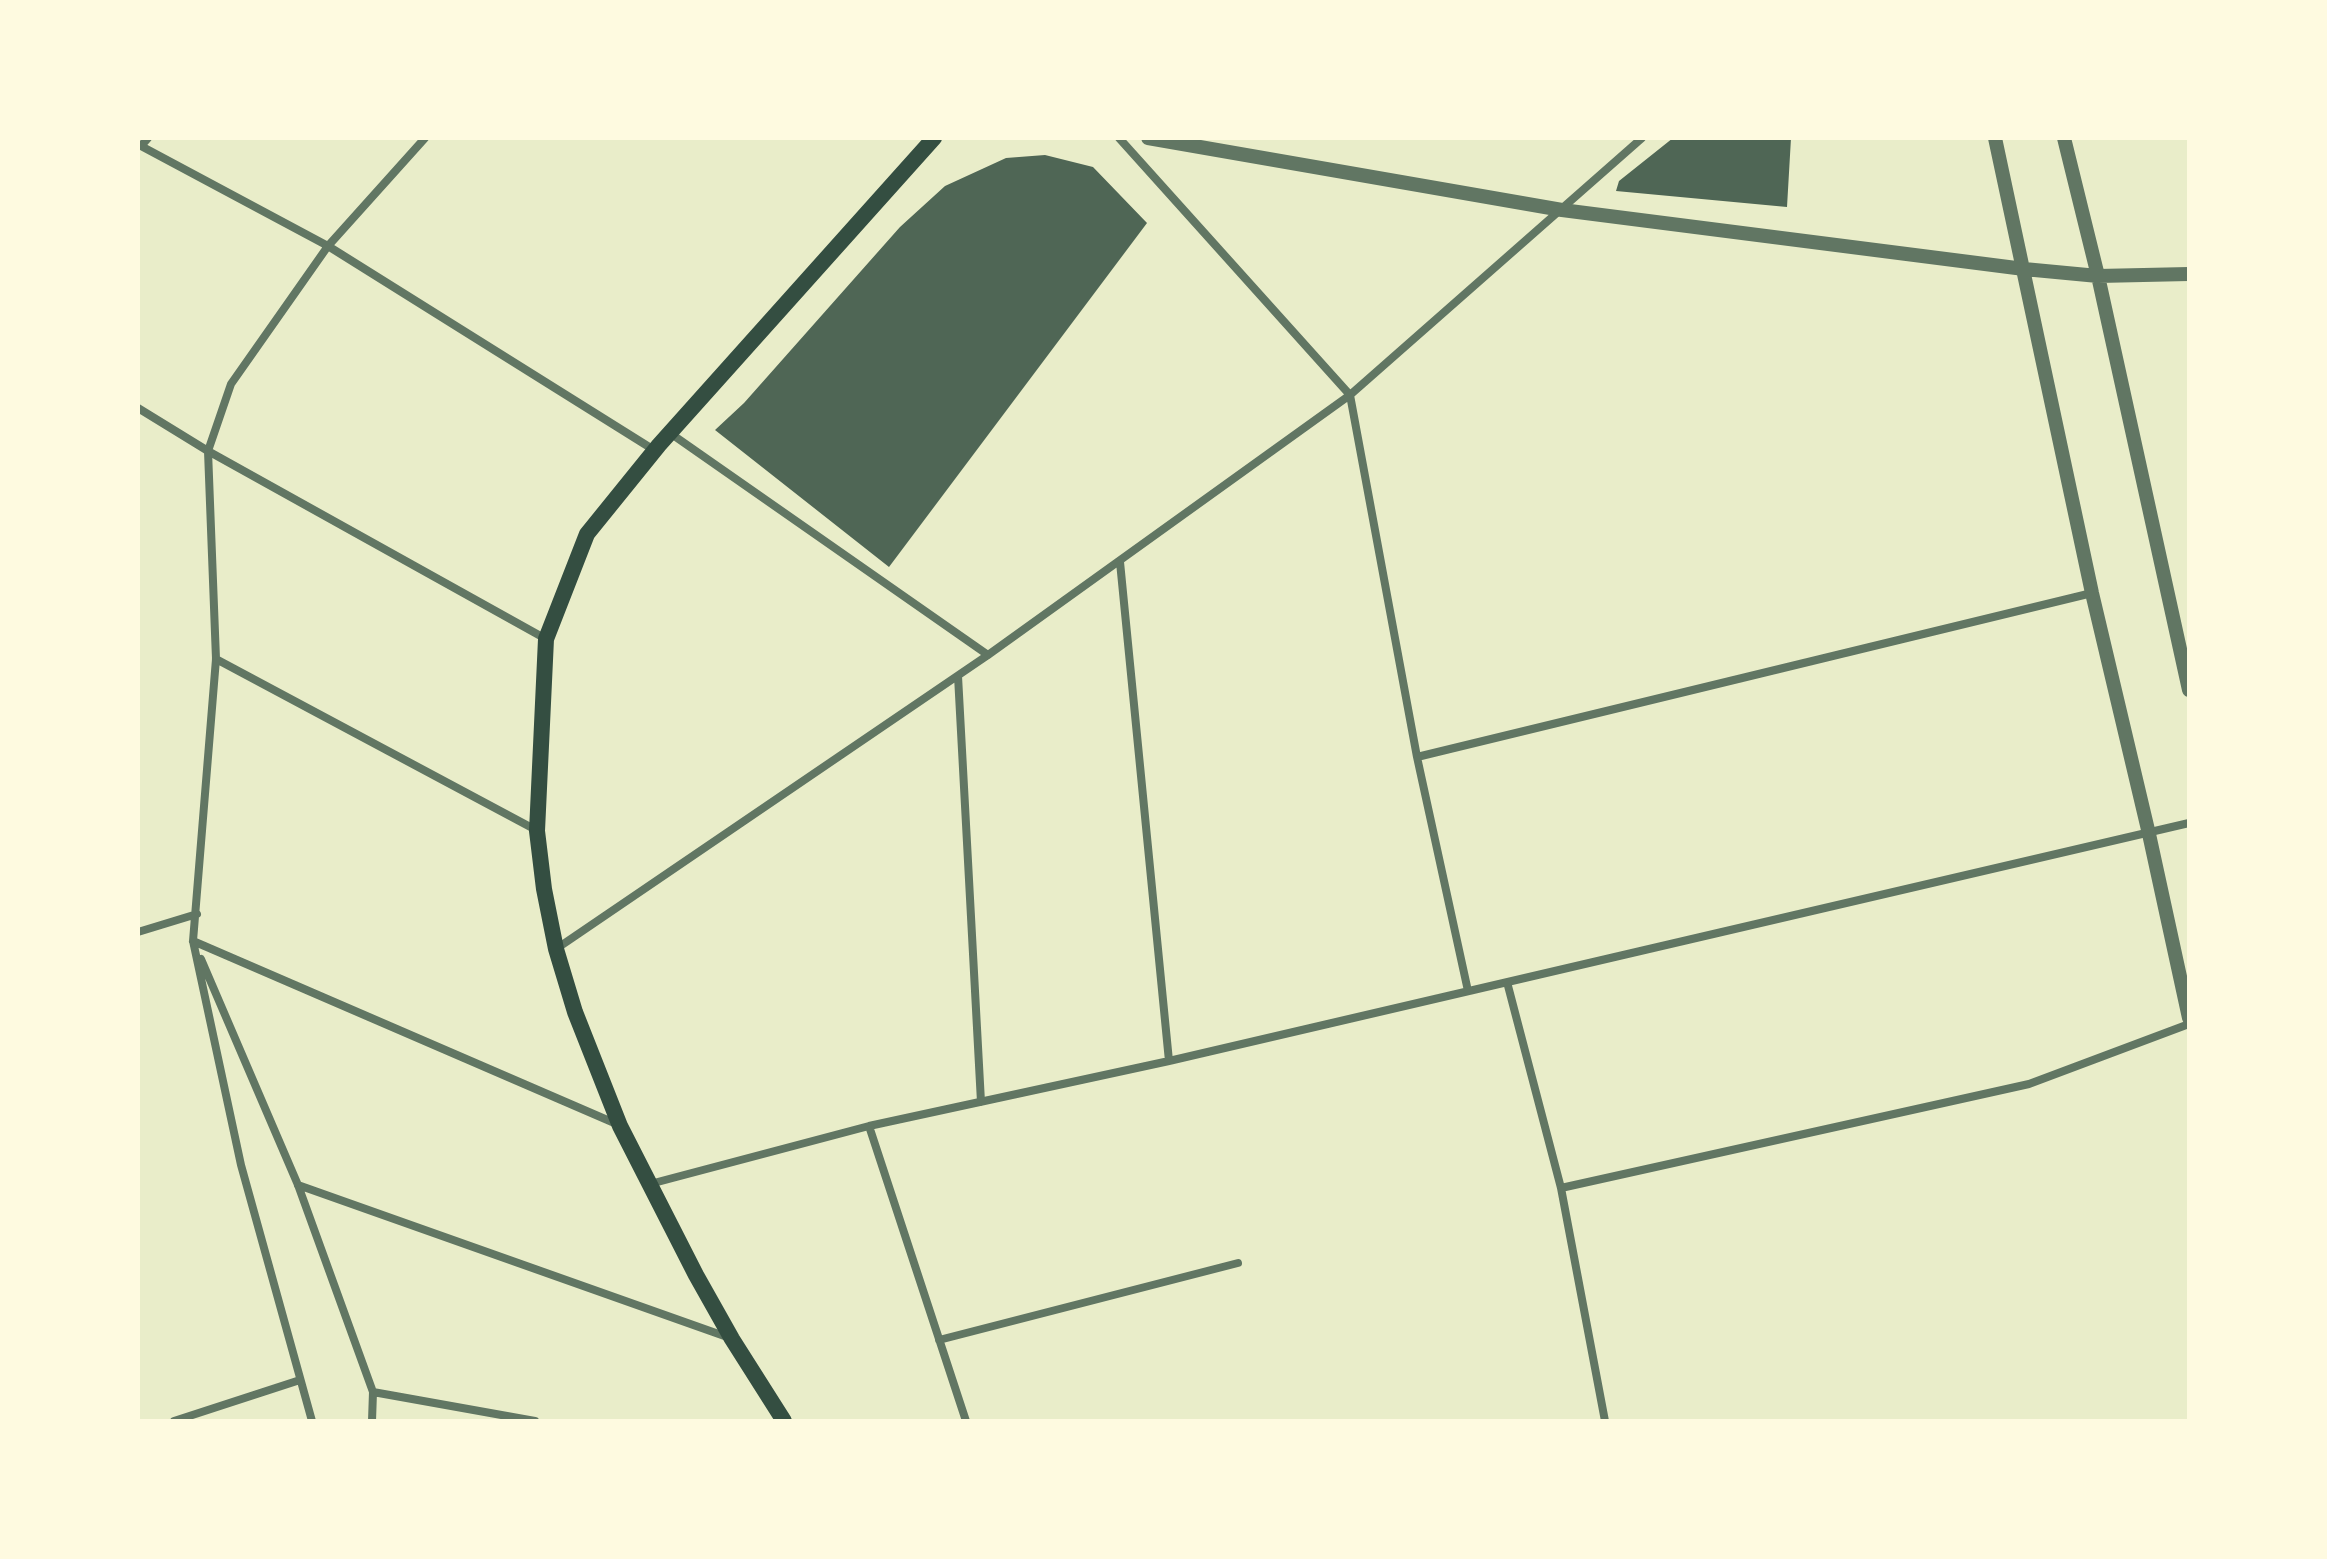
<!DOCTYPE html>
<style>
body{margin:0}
#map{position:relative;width:2327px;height:1559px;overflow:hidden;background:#e9edc9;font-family:"DejaVu Sans",sans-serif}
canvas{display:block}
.frame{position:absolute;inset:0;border:140px solid #fefae0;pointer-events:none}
</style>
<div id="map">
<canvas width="2327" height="1559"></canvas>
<div class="frame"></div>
</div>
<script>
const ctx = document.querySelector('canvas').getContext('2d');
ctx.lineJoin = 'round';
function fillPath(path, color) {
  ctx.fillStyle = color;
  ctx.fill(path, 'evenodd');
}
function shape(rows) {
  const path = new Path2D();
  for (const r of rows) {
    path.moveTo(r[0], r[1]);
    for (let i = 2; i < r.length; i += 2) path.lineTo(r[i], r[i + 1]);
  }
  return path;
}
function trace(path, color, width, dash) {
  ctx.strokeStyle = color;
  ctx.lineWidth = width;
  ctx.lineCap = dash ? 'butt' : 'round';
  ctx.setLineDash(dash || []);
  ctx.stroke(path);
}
fillPath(shape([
 [1673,138,1791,138,1787,207,1616,191,1619,181],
 [1045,155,1093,167,1147,223,889,567,715,430,744,403,900,227,945,186,1006,158]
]), '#4f6655');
trace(shape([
 [148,138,141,146,328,246,654,450],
 [1119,138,1350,395,1417,757,1468,991],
 [138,408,208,451,546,639],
 [670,433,988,655],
 [1120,562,1169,1061],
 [216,659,536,830],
 [958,676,981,1102],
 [1417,757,2092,593],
 [138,932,197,914],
 [193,941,619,1125],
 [556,949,988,655,1350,395,1642,138],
 [201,959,298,1185,373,1392,372,1421],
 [1507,982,1561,1188,1605,1421],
 [869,1126,966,1421],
 [650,1184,869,1126,1169,1061,2189,823],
 [298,1185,730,1338],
 [1561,1188,2029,1084,2189,1024],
 [939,1340,1238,1263],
 [373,1392,535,1421],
 [174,1421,300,1380],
 [312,1421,241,1165,193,941,216,659,208,451,231,384,328,246,425,138]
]), '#617663', 8);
trace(shape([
 [1148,138,1562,210,2024,269,2098,276,2189,274],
 [1995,138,2092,593,2149,834,2189,1018],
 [2064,138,2098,276,2189,690]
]), '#617663', 14);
trace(shape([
 [784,1421,732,1339,696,1275,620,1126,575,1012,556,949,544,889,537,831,546,639,587,534,659,445,934,138]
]), '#344e41', 16);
</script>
